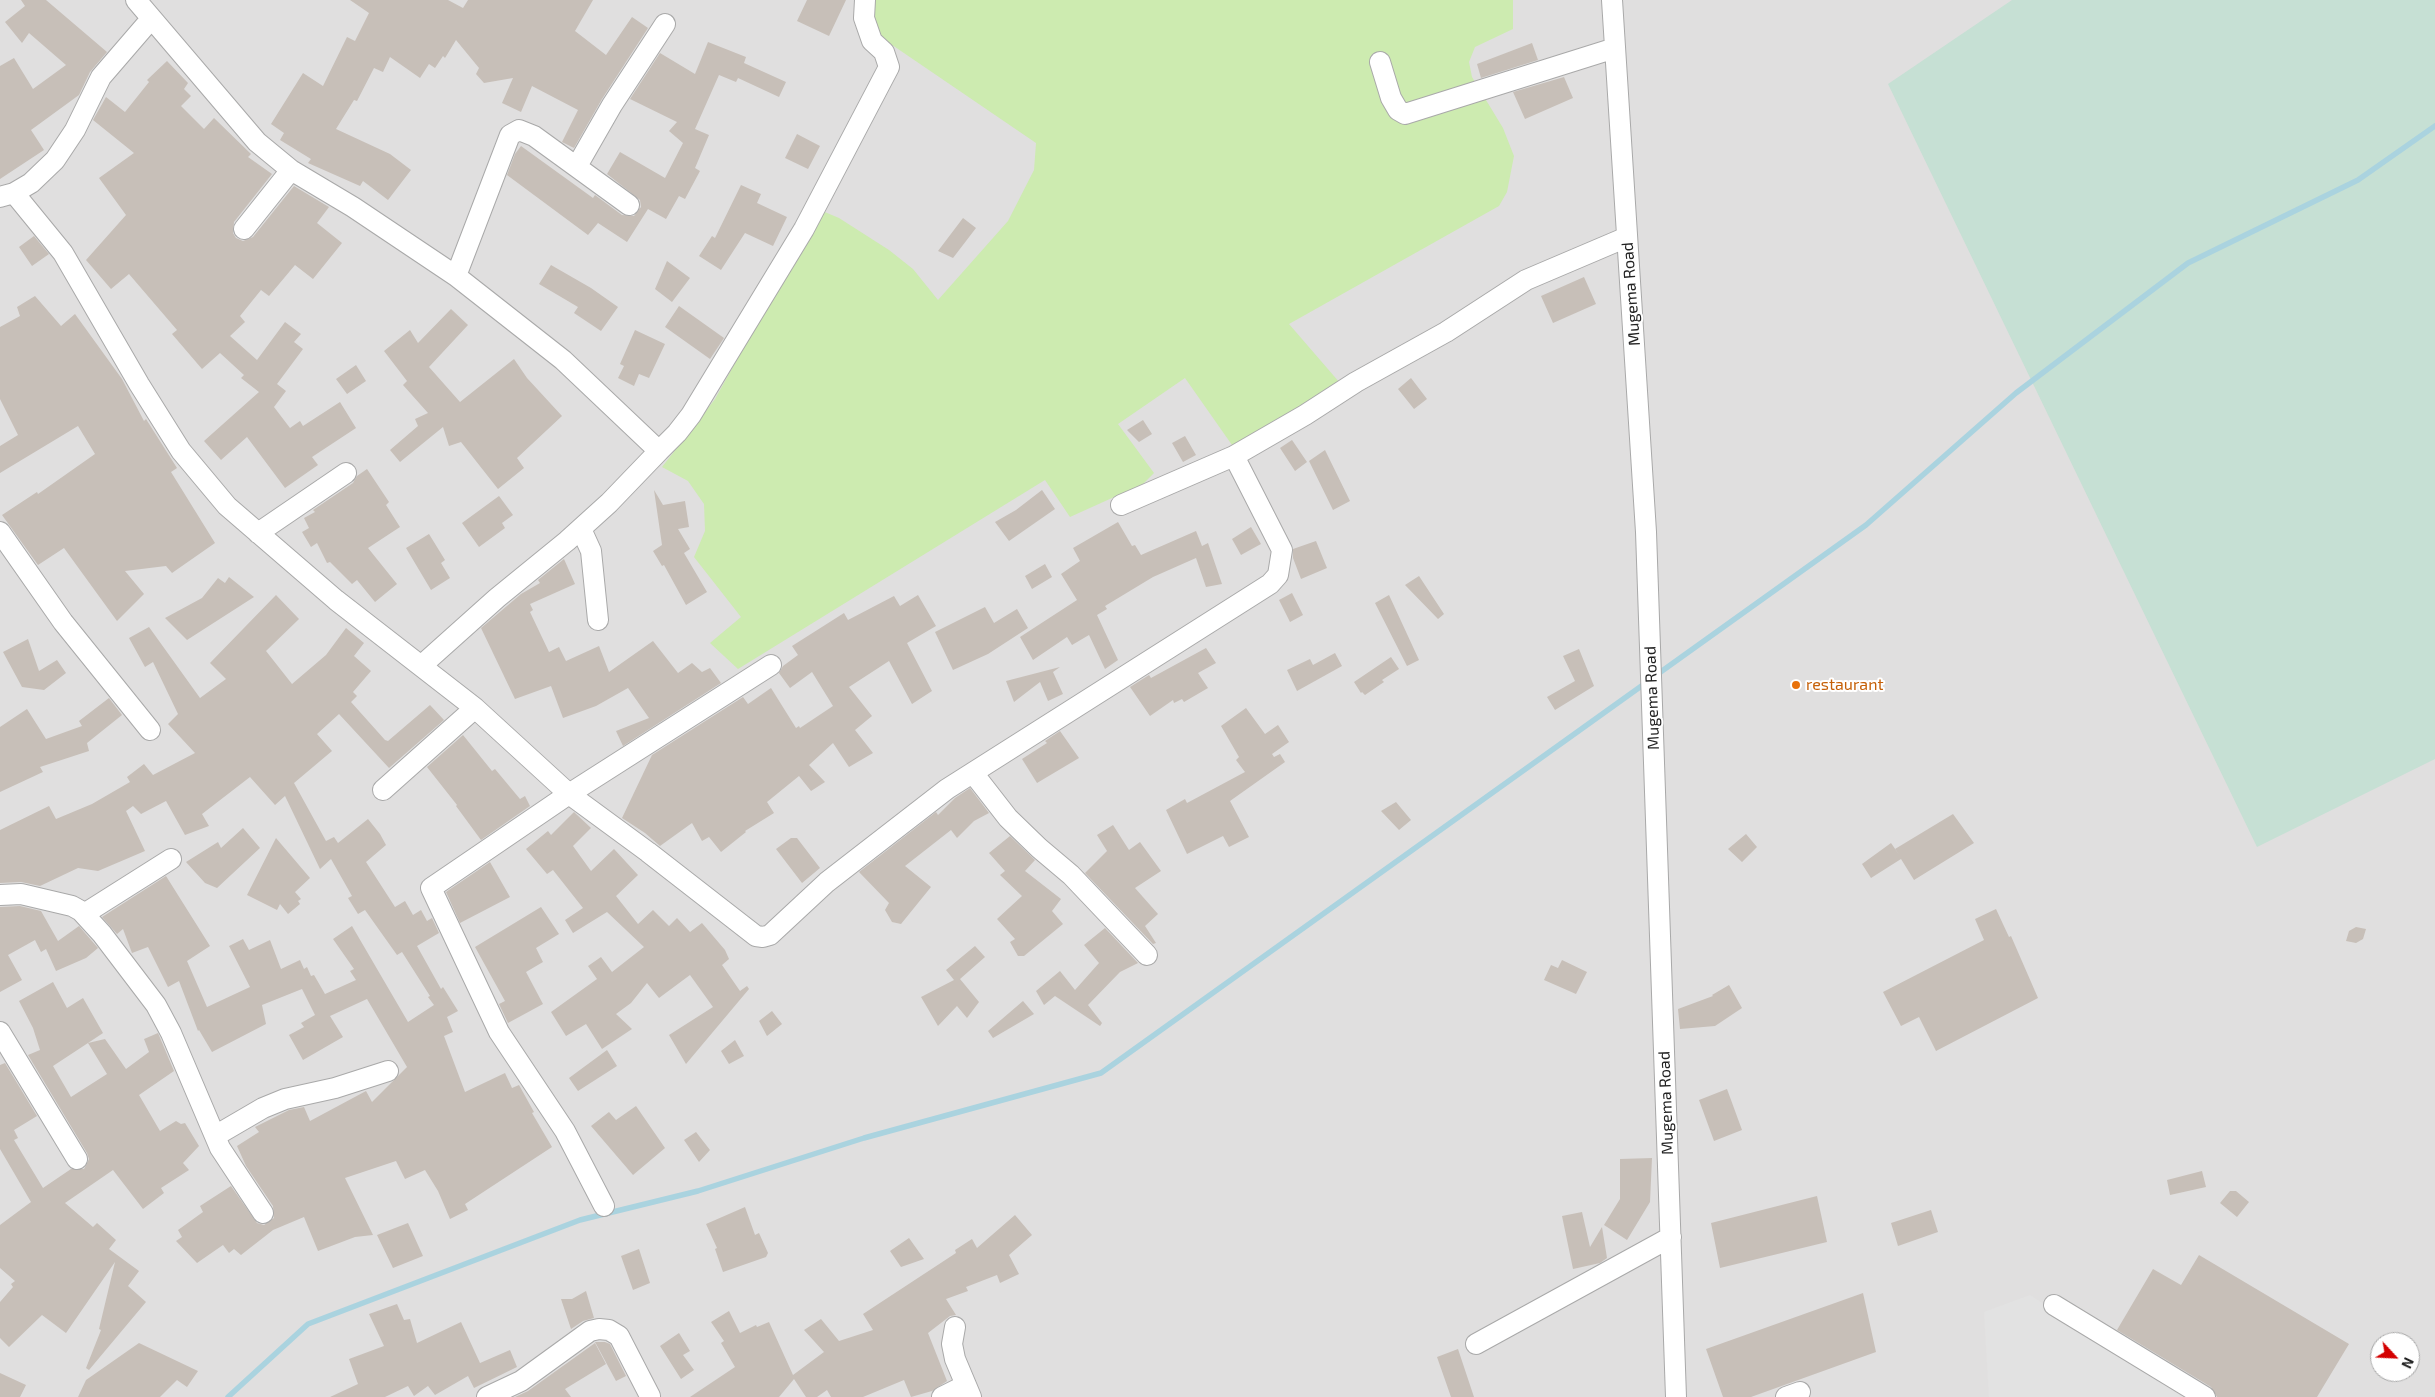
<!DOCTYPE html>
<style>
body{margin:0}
#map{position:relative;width:2435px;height:1397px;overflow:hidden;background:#f2efe9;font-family:"Exo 2",sans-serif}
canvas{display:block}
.north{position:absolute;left:2370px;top:1332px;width:50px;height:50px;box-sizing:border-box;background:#fff;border:1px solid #a7a7a7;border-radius:50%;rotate:115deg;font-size:14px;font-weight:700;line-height:20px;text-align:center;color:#222}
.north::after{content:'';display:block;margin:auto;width:18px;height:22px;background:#d40000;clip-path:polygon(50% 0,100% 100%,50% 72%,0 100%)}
</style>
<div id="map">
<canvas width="2435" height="1397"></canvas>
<div class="north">N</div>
</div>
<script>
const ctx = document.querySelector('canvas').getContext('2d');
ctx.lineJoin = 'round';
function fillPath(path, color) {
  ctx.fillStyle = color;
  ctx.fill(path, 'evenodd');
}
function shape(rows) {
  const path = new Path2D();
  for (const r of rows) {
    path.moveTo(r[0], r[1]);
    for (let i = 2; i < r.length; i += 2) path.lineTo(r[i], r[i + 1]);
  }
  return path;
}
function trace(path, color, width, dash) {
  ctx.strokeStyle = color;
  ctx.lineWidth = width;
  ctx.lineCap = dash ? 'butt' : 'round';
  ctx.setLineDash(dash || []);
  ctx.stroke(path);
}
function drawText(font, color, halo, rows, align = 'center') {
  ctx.font = font + ' "Exo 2",sans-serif';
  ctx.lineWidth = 4;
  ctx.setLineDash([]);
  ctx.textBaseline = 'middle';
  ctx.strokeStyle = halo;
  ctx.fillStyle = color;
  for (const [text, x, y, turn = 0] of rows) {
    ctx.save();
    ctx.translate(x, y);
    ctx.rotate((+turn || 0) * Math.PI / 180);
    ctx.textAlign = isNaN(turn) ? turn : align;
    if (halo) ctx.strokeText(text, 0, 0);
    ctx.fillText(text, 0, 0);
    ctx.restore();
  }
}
fillPath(shape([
 [0,0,2435,0,2435,1397,0,1397],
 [2380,1342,2410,1342,2410,1372,2380,1372]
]), '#e0dfdf');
fillPath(shape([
 [861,0,1513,0,1513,29,1475,47,1469,62,1472,77,1503,128,1514,156,1507,192,1499,206,1289,324,1340,383,1232,445,1185,378,1118,424,1154,473,1143,484,1070,517,1045,480,738,669,710,643,741,617,694,557,705,531,704,504,688,481,662,467,715,399,820,210,839,218,889,250,913,269,938,300,1008,221,1034,170,1036,143,854,19]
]), '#cdebb0');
fillPath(shape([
 [2012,0,2435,0,2435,759,2257,847,1888,84]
]), '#c6e0d4');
fillPath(shape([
 [2030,1295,2188,1397,1989,1397,1984,1312]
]), '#e2e2e2');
trace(shape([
 [1655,676,1866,525,2016,393,2188,263,2358,180,2435,126],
 [228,1397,308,1324,580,1220,698,1191,864,1138,1101,1073,1647,682]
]), '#aad3df', 5.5);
fillPath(shape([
 [21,0,46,0,107,52,90,72,79,95,31,130,44,150,0,179,0,66,14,58,33,89,66,65,29,33,22,43,5,22,25,6],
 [350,0,448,0,463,8,468,0,593,0,575,31,606,55,632,17,648,28,602,99,574,148,562,142,578,110,532,86,521,112,502,103,513,78,484,83,476,74,479,68,456,40,445,58,443,56,435,68,429,64,420,78,390,57,383,72,374,68,357,101,354,100,336,129,390,154,411,170,388,200,363,181,360,186,308,163,311,159,280,140,284,133,271,124,303,73,323,86,347,37,355,41,369,13],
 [807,0,846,0,829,36,797,21],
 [708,42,746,57,744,63,786,82,779,97,738,78,736,82,719,75,695,129,709,135,695,168,700,171,685,199,679,196,666,219,648,209,627,242,598,223,588,235,507,175,515,154,521,146,593,198,595,195,622,215,634,216,641,207,640,200,607,174,620,152,665,178,683,143,669,131,677,122,630,99,660,53,695,74],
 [1532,43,1538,60,1481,78,1477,64],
 [167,61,188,83,184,89,191,96,181,106,204,129,214,118,251,154,248,157,272,174,234,222,233,233,236,238,243,241,253,237,294,186,329,207,317,223,342,243,313,279,295,265,269,296,261,290,240,316,245,322,230,336,257,360,285,322,301,334,294,342,303,349,277,384,286,391,274,407,290,428,300,421,303,426,340,402,356,428,312,457,318,465,285,488,247,437,221,460,204,441,259,392,241,378,244,375,220,353,202,369,172,334,177,330,129,274,111,289,86,260,126,215,99,178,134,153,93,120,106,97,125,112,149,82,147,80],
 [1564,77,1573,98,1525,119,1513,92],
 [797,134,820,146,808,169,785,158],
 [741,185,761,194,757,203,787,217,773,246,745,233,721,270,699,256,712,236,715,238],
 [963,218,976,228,953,258,938,251],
 [34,236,49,254,32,266,19,247],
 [667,261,690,278,672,302,655,289],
 [551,265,591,288,618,307,601,331,574,313,578,307,539,284],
 [1584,277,1596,304,1553,323,1541,296],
 [35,296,61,326,75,314,122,379,144,421,146,419,177,468,171,472,215,543,172,573,166,566,125,571,144,594,117,621,64,548,38,565,2,515,37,492,38,494,95,454,78,426,0,473,0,446,18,435,0,399,0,327,20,316,17,307],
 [679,306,724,338,710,359,665,327],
 [451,309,468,325,429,367,460,402,514,359,527,378,562,416,517,458,524,468,498,489,461,442,449,446,443,427,400,462,390,450,418,426,415,419,428,413,403,385,407,381,384,351,410,330,418,343],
 [635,330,665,344,649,378,639,374,634,386,618,378,624,366,620,364],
 [356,365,366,381,347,394,336,379],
 [1411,378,1427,399,1414,409,1398,389],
 [1143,420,1152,434,1139,442,1127,430],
 [1185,436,1196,455,1183,462,1172,443],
 [1292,440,1307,462,1295,471,1280,448],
 [1325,450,1350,501,1333,510,1309,461],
 [367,469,389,502,386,505,400,527,368,548,397,584,375,602,357,580,352,584,330,562,327,563,317,543,311,547,302,532,309,528,304,518,315,512,313,510,353,483,357,476],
 [654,490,663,505,685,501,689,527,678,529,690,549,684,553,707,592,686,605,664,565,662,566,653,551,662,545],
 [1042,490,1055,509,1009,541,995,522,1016,510],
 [499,496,513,515,502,523,505,528,479,547,462,523],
 [1118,522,1132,546,1135,545,1141,555,1196,531,1202,546,1208,543,1222,584,1206,587,1196,558,1153,577,1105,606,1107,609,1097,615,1118,660,1105,669,1089,635,1072,645,1067,637,1033,660,1020,637,1077,600,1061,574,1080,561,1073,548],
 [1251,527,1261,544,1241,555,1232,539],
 [429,534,445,560,441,563,450,578,431,590,406,548],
 [1316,541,1327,568,1301,579,1293,558,1293,549],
 [564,559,575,584,530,604,533,610,530,612,549,652,559,647,566,661,599,646,609,672,653,641,678,673,692,663,702,672,710,668,721,683,623,746,616,731,649,718,628,688,596,706,563,718,551,686,515,699,481,628,521,594,540,583,538,580],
 [1045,564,1052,577,1032,589,1025,576],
 [1419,576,1444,614,1438,619,1405,585],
 [229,577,254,597,187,640,165,618,202,598,218,578,225,583],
 [1292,593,1303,615,1290,622,1279,600],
 [276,595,299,619,266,651,292,684,326,655,346,628,364,643,354,656,371,671,353,692,357,696,351,702,385,740,388,741,430,705,444,720,389,768,339,714,317,734,332,751,294,783,326,841,334,837,338,843,368,819,380,834,386,845,366,862,395,907,405,901,413,915,421,910,427,921,432,918,439,933,417,946,441,989,443,987,458,1011,447,1017,453,1032,444,1036,465,1092,505,1073,512,1088,519,1085,534,1112,532,1113,552,1147,465,1204,468,1210,450,1219,438,1191,425,1170,405,1179,396,1161,345,1178,373,1235,355,1237,318,1251,304,1217,273,1230,241,1255,234,1249,229,1253,223,1245,197,1263,176,1241,182,1237,178,1230,203,1212,200,1206,231,1186,257,1223,264,1225,274,1218,273,1206,246,1166,237,1146,259,1132,255,1127,289,1110,304,1107,310,1121,366,1091,372,1102,407,1067,367,999,330,1016,343,1037,303,1060,289,1035,304,1027,301,1023,315,1015,302,989,262,1005,266,1024,212,1052,199,1030,198,1031,179,981,168,987,148,947,132,953,123,929,117,934,102,917,166,876,210,946,187,961,207,1007,250,987,229,946,243,939,249,950,270,940,281,969,300,960,304,969,307,967,311,976,314,975,325,994,356,980,350,971,354,969,333,939,352,926,408,1022,434,1005,428,997,430,996,402,952,397,955,365,910,358,914,348,898,352,896,331,859,320,869,285,796,275,805,250,777,202,814,209,826,185,835,166,801,141,814,133,806,126,811,145,851,98,871,78,868,40,886,21,882,0,883,0,830,49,806,56,819,92,804,130,782,127,777,144,764,153,775,195,753,168,724,178,714,153,662,145,667,129,638,149,627,200,698,226,679,210,663],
 [918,595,936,626,907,643,932,691,912,704,889,661,849,687,872,716,855,730,873,753,849,767,833,743,809,765,825,782,811,791,799,776,767,802,774,813,745,831,746,832,721,852,709,837,702,841,692,823,660,846,645,833,622,818,652,755,743,697,748,704,771,688,796,728,799,726,800,728,833,706,812,672,790,688,779,673,783,666,798,655,792,646,844,613,848,620,894,596,900,606],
 [1389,595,1419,660,1407,666,1375,603],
 [985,607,994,623,1017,609,1028,628,988,654,953,670,935,632],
 [28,639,39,671,57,660,66,673,44,690,22,687,3,652],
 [1206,648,1216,663,1198,673,1208,688,1184,702,1182,699,1174,703,1173,700,1150,716,1130,687,1149,675,1151,678],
 [1579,649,1594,686,1555,710,1547,697,1575,681,1563,656],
 [1335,653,1342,666,1297,691,1287,670,1310,659,1313,665],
 [1391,657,1399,669,1382,680,1384,682,1365,695,1362,692,1361,693,1354,682],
 [1060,667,1053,672,1063,694,1048,701,1040,682,1014,702,1006,681],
 [109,698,122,715,87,743,89,751,40,767,43,772,0,792,0,727,27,709,46,739,82,726,79,721],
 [1246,708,1265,734,1278,725,1289,742,1272,754,1274,757,1280,754,1285,762,1230,801,1249,837,1229,847,1223,836,1187,854,1166,810,1185,799,1187,803,1245,772,1236,760,1239,757,1221,726],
 [1060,731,1079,758,1037,783,1022,759,1047,743,1045,741],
 [463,735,492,771,495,769,520,799,525,796,530,806,481,840,456,806,457,805,427,767],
 [970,788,989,813,974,821,957,838,951,830,905,866,931,887,901,924,892,922,885,910,889,903,859,872,936,812,938,815,955,798],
 [1396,802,1411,820,1399,830,1381,811],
 [574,812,591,828,573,846,591,871,614,849,638,875,616,896,638,924,653,910,669,926,677,918,690,932,702,923,725,950,729,959,722,965,740,991,747,986,749,989,686,1064,669,1035,713,1007,690,975,659,998,647,983,631,1003,616,1014,632,1029,602,1049,586,1024,566,1036,551,1012,597,979,588,966,601,957,612,972,644,947,607,912,573,933,565,920,583,908,553,870,547,874,526,849,548,831,551,835],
 [1953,814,1974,843,1914,880,1901,859,1871,878,1862,864,1891,843,1900,856,1895,849],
 [1113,825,1129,850,1140,842,1161,871,1135,888,1158,914,1145,926,1156,943,1153,944,1085,873,1107,851,1097,835],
 [243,828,260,848,217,888,205,883,186,862,218,842,221,848],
 [1746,834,1757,847,1742,862,1728,849],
 [1010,836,1035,860,1025,871,1061,899,1052,911,1063,924,1024,956,1018,956,1010,942,1015,939,997,919,1022,896,1000,875,1005,871,989,853],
 [276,838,310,878,295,892,301,899,298,901,300,904,288,914,280,904,277,910,247,895],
 [791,838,797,838,820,868,802,883,776,849],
 [490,862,510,897,460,923,446,892],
 [20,906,41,911,58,941,79,926,98,948,86,958,56,971,46,949,41,952,35,940,8,955,22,980,0,992,0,907],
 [541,907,559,934,536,948,543,962,526,972,543,1004,508,1023,499,1004,505,1001,475,947],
 [1996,909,2009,937,2011,936,2038,998,1936,1051,1919,1017,1901,1026,1883,992,1984,940,1975,919],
 [2356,927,2366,929,2363,939,2356,943,2346,941,2349,931],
 [1105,928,1138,963,1120,972,1088,1005,1102,1023,1100,1026,1055,996,1044,1005,1036,991,1060,971,1075,990,1099,963,1084,945],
 [975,946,985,957,960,979,979,1002,967,1018,957,1006,938,1026,921,997,954,980,946,970],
 [1562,960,1587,972,1576,994,1544,980,1551,965,1558,968],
 [53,982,67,1008,83,998,103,1033,88,1043,105,1039,126,1069,149,1052,144,1039,158,1033,174,1071,139,1095,160,1131,176,1121,181,1124,185,1123,199,1146,183,1163,189,1170,161,1188,164,1193,143,1209,113,1170,65,1203,93,1227,97,1223,116,1240,109,1249,139,1271,128,1286,146,1302,89,1370,86,1368,101,1330,99,1329,115,1262,66,1333,42,1315,9,1347,0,1338,0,1302,13,1287,11,1284,15,1281,0,1268,0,1225,31,1202,0,1149,0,1065,5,1063,37,1116,14,1130,18,1138,14,1140,43,1188,71,1169,84,1169,89,1159,87,1153,28,1055,40,1050,33,1028,19,1001],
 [88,1043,107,1074,71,1097,53,1066],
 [1729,985,1742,1008,1715,1026,1680,1029,1678,1009,1713,996,1712,995],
 [1023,1001,1034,1014,993,1038,988,1031],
 [772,1011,782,1024,767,1036,759,1021],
 [735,1040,744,1056,729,1064,721,1051],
 [607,1050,617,1066,578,1091,569,1078],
 [1727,1089,1742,1130,1714,1141,1699,1100],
 [636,1106,665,1148,633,1175,591,1126,609,1112,616,1120],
 [696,1132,710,1150,699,1162,684,1140],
 [1652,1158,1650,1202,1627,1240,1604,1225,1620,1199,1620,1159],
 [2202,1171,2206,1187,2170,1195,2167,1180],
 [2230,1191,2236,1191,2249,1202,2237,1217,2220,1203],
 [1817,1196,1827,1242,1720,1268,1711,1223],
 [745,1207,755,1235,759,1233,768,1253,766,1257,723,1272,715,1249,717,1248,706,1224],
 [1931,1210,1938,1232,1898,1246,1891,1223],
 [1582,1212,1590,1247,1602,1227,1607,1258,1600,1263,1573,1269,1562,1216],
 [1015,1215,1032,1235,1009,1255,1019,1274,1000,1283,997,1275,966,1287,968,1291,946,1299,956,1315,950,1316,928,1333,947,1381,932,1391,911,1397,904,1380,863,1397,831,1397,827,1390,817,1397,806,1397,794,1379,779,1397,690,1397,735,1367,721,1343,724,1341,711,1322,729,1311,740,1333,756,1325,757,1327,769,1322,793,1375,824,1352,804,1330,821,1319,839,1341,873,1330,863,1314,956,1253,955,1250,972,1239,977,1248],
 [408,1223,423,1256,393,1268,377,1235],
 [909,1238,924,1259,901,1267,890,1251],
 [639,1249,650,1283,633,1290,621,1256],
 [2199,1255,2349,1344,2317,1397,2217,1397,2211,1387,2117,1330,2153,1269,2181,1285],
 [586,1291,594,1318,583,1321,571,1329,561,1299,572,1299],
 [1863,1293,1876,1352,1751,1397,1723,1397,1706,1349],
 [397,1304,404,1320,410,1319,417,1343,461,1322,480,1363,510,1350,517,1367,474,1388,468,1376,435,1395,428,1386,414,1396,408,1386,385,1397,330,1397,358,1384,349,1359,384,1346,369,1314],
 [679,1333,690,1351,683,1355,694,1370,681,1379,660,1346],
 [595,1342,605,1342,610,1344,626,1376,616,1381],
 [139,1343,198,1371,187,1387,177,1380,160,1397,78,1397,86,1380],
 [595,1343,606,1364,565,1389,571,1397,515,1397,528,1391],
 [1458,1349,1474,1397,1451,1397,1437,1357],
 [0,1373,26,1385,20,1397,0,1397]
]), '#c7bfb8');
const minor = shape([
 [136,0,257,142,291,170,353,207,456,276,563,360,659,451,609,503,567,541,497,598,421,666],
 [1612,0,1646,532,1676,1397],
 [1380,62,1391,98,1398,110,1405,114,1615,48],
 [577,166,612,105,665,24],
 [14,193,63,253,139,384,181,451,227,506,336,600,475,708,569,794,648,852,756,936,763,937,770,935,827,882,947,789,1270,584,1278,575,1282,550,1234,456],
 [0,197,14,193,31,183,55,160,75,130,101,77,151,19],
 [244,229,291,170],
 [456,276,510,135,519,130,534,136,629,205],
 [659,451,677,433,691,415,804,229,889,67,884,52,872,41,864,18,865,0],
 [1121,505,1234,456,1305,415,1356,382,1446,332,1526,280,1627,237],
 [581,529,591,551,598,620],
 [0,532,63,622,150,730],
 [258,533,346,473],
 [973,773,1008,818,1039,848,1071,875,1147,955],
 [383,790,475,708],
 [0,895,21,894,72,906,81,911,102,934,156,1005,171,1033,220,1148,263,1213],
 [84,914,171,859],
 [0,1032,77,1159],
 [215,1136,263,1108,285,1099,335,1088,388,1071],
 [604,1206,565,1131,499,1032,431,888,569,794,771,665],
 [2054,1305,2205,1397],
 [955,1327,952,1344,955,1359,971,1397],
 [1476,1344,1671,1237],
 [487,1397,521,1381,590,1331,599,1329,609,1330,619,1336,650,1396],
 [942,1397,966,1385],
 [1786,1397,1800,1392]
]);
trace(minor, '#a9a9a9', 22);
trace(minor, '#fff', 20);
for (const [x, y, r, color] of [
 [1796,685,5,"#e8710a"]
]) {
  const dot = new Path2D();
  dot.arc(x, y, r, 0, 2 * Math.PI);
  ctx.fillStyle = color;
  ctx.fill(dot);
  trace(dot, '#fff', 2);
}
drawText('16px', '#222', '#fff', [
 ["Mugema Road",1631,294,-94],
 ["Mugema Road",1652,698,-92],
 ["Mugema Road",1666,1103,-92]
]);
drawText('16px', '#c56008', '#fff', [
 ["restaurant",1806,685]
], 'left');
</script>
